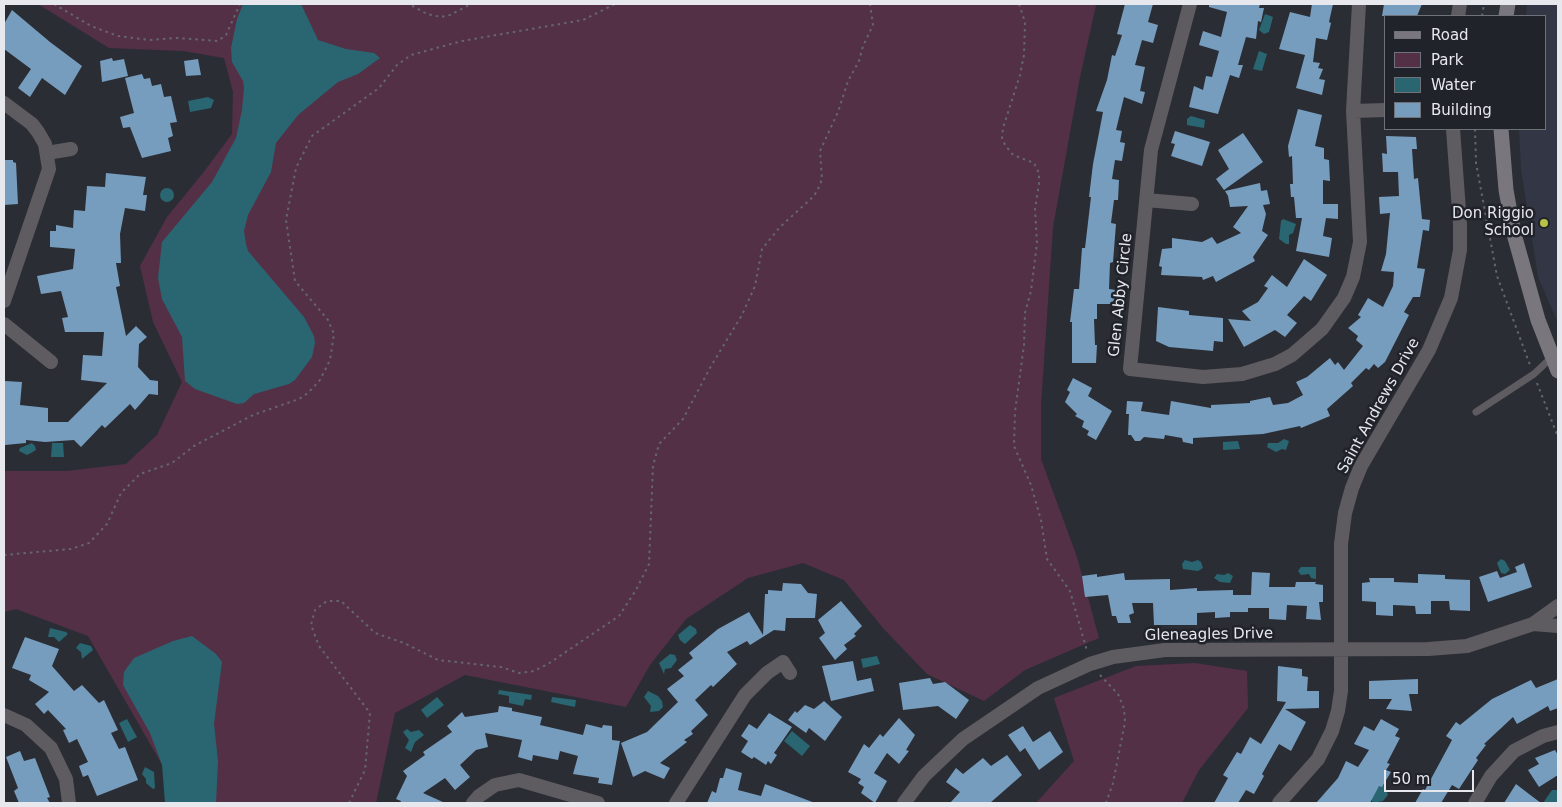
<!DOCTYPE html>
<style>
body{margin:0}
#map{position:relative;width:1562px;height:807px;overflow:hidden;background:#2b2d35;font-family:"DejaVu Sans",sans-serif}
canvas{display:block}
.frame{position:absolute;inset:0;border:5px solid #e7e8ee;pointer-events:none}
.legend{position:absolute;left:1384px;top:15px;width:162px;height:115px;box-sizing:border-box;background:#21232b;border:1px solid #707279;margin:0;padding:6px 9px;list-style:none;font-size:15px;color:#e7e8ee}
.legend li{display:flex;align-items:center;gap:10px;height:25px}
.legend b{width:25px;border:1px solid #707279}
.scale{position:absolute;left:1384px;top:770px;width:90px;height:22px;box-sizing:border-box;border:2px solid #e7e8ee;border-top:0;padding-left:6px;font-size:15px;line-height:18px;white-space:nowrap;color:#e7e8ee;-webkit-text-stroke:4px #21232b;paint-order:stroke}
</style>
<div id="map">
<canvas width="1562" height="807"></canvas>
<div class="frame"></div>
<ul class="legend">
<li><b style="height:6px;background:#7a767d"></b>Road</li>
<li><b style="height:14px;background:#543047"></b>Park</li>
<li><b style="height:14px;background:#296671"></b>Water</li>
<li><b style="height:14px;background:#769dbe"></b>Building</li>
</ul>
<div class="scale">50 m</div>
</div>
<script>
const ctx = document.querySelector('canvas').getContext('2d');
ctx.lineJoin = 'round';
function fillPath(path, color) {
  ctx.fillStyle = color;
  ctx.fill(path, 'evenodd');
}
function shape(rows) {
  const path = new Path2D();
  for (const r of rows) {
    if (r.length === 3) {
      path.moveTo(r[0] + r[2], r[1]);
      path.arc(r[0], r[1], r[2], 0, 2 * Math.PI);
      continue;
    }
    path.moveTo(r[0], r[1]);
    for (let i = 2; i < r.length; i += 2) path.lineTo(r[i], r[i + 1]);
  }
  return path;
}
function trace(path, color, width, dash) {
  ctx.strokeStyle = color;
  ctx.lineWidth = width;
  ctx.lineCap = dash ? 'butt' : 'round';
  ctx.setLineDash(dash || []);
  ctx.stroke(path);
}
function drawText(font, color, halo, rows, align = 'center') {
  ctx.font = font + ' "DejaVu Sans",sans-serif';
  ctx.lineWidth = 5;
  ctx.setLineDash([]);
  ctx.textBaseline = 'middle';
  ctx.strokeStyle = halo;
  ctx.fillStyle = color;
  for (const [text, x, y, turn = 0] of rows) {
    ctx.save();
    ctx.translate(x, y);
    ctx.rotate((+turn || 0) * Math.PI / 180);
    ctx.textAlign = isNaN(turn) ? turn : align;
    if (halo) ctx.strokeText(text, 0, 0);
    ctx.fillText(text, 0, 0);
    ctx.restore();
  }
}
fillPath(shape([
 [1527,4,1558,4,1558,323,1538,277,1521,169,1519,129,1546,129,1546,16,1526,16]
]), '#333644');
fillPath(shape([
 [38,4,1094,4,1096,5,1080,77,1053,227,1041,405,1041,459,1077,557,1099,638,1025,670,984,701,927,674,883,628,844,580,803,563,748,578,686,619,650,665,626,707,465,675,395,713,376,803,166,803,164,768,88,636,16,609,4,612,4,471,67,471,126,464,157,435,182,382,153,322,140,266,167,217,203,173,232,134,233,92,224,58,183,51,109,48],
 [1195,663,1247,671,1248,708,1199,770,1182,803,1036,803,1074,761,1054,698,1136,666]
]), '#543047');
fillPath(shape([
 [243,4,301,4,318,40,346,49,374,53,380,58,358,74,338,82,315,101,298,115,276,143,271,172,248,215,244,231,246,244,248,251,304,317,314,336,315,343,312,357,295,380,289,384,254,394,244,403,237,404,195,389,185,381,182,337,162,299,158,278,162,242,212,182,236,138,242,110,244,88,243,81,232,62,231,48,237,19],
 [1265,14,1273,17,1269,32,1264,34,1259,30],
 [1259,51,1267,54,1262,71,1253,69],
 [208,97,214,100,211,108,190,112,188,101],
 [1191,116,1205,120,1204,128,1187,125,1187,119],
 [167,195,7],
 [1283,219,1296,224,1293,233,1289,235,1289,244,1286,244,1279,239,1281,221],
 [1284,439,1289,441,1286,450,1282,449,1276,452,1267,447,1268,443,1278,443],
 [1238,441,1240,449,1223,450,1223,442],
 [32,443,35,446,36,450,31,453,27,455,19,451,20,448],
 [52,443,63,443,64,457,51,457],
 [1501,559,1505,561,1510,570,1505,574,1501,573,1497,563],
 [1185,560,1192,562,1198,560,1201,562,1203,568,1198,571,1183,569,1182,564],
 [1301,567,1316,567,1316,579,1311,578,1309,574,1301,575,1298,571],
 [1228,573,1233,576,1230,583,1220,582,1214,578,1217,574,1224,575],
 [690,625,696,629,697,633,685,644,680,640,678,635],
 [50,628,66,632,68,634,59,642,54,637,48,637],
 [192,636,216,654,222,662,214,724,218,761,216,803,165,803,162,765,150,733,123,685,124,672,134,658,173,641],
 [80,643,91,646,93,650,82,659,81,652,76,648],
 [670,654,675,655,677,660,671,668,665,669,664,674,659,663],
 [877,656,880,664,863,668,861,659],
 [499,690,532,695,531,700,525,699,523,706,509,703,509,696,498,694],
 [648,691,658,696,662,701,663,707,659,711,650,712,651,706,644,697],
 [437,697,444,705,427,718,421,710],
 [552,697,576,700,575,707,551,702],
 [127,719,137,737,128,742,119,723],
 [407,729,411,732,419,730,424,735,415,742,411,752,405,748,409,740,403,732],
 [792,731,810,746,802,756,784,741],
 [145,767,154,772,155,788,153,789,146,783,146,779,142,774],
 [1381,784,1385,786,1388,795,1383,801,1373,803,1369,795],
 [1552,790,1558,790,1558,803,1543,803]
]), '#296671');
fillPath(shape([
 [1125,4,1153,4,1148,22,1158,25,1153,43,1142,40,1135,65,1145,67,1140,91,1145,92,1142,104,1124,97,1116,130,1122,131,1120,142,1125,143,1122,161,1115,160,1112,179,1119,180,1118,200,1114,200,1111,223,1116,224,1113,262,1110,263,1109,289,1116,290,1115,304,1097,304,1097,319,1094,319,1095,345,1097,345,1096,363,1072,363,1072,322,1070,322,1074,289,1079,289,1082,248,1085,248,1091,197,1089,197,1093,164,1103,112,1096,111,1107,80,1112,55,1115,56,1122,35,1117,34],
 [1209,4,1260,4,1259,8,1264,8,1261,22,1258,21,1256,39,1246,37,1238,65,1243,65,1239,78,1230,75,1218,114,1189,107,1194,86,1203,90,1206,76,1212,77,1219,51,1199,45,1203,31,1221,37,1227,12,1209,7],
 [1312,4,1333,4,1329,22,1331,23,1327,40,1316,38,1313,62,1320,63,1318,68,1323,69,1319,79,1325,80,1322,95,1296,88,1305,55,1279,49,1290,12,1310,17],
 [1384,4,1422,4,1417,16,1382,16],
 [12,10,50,42,82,66,65,95,42,78,30,97,18,88,31,69,4,49,4,24],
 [112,58,113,61,124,59,128,76,102,82,100,61],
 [198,59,201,75,186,76,184,61],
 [142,74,144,79,150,78,152,86,161,84,164,97,171,96,177,122,170,123,173,136,168,138,171,151,142,158,130,127,123,128,120,117,134,113,125,78],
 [1298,109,1322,115,1315,146,1324,148,1324,159,1329,160,1330,181,1323,180,1323,204,1338,204,1338,219,1326,218,1323,236,1332,238,1329,257,1296,251,1302,218,1296,218,1294,197,1291,197,1290,184,1293,184,1292,156,1289,157,1288,146],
 [1175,131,1210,142,1202,166,1171,156,1175,144,1171,143],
 [1243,133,1263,162,1224,190,1216,179,1229,169,1218,150],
 [1386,136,1416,137,1417,149,1412,149,1414,179,1418,178,1422,219,1430,220,1429,231,1423,230,1417,268,1425,269,1420,297,1413,297,1404,312,1409,315,1385,362,1378,368,1374,364,1369,370,1366,368,1351,383,1353,386,1327,409,1330,416,1301,428,1300,426,1263,434,1193,438,1193,444,1183,442,1182,438,1165,435,1164,439,1144,437,1140,441,1135,441,1131,435,1128,435,1129,414,1126,414,1127,401,1143,402,1141,411,1169,415,1171,401,1211,408,1211,405,1250,403,1250,401,1270,397,1273,405,1288,403,1303,395,1296,382,1307,377,1330,358,1335,365,1338,362,1344,370,1363,346,1356,340,1358,336,1348,328,1361,317,1358,315,1368,298,1383,307,1393,286,1394,272,1381,271,1386,254,1390,213,1380,214,1379,197,1399,196,1398,172,1383,172,1382,153,1387,154],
 [4,160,13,160,13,162,16,163,18,204,4,205],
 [106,173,146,177,143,195,147,195,145,211,125,208,120,234,121,263,116,263,120,286,116,287,126,336,136,326,147,337,139,344,138,367,150,380,158,381,158,395,149,394,135,410,130,404,105,428,102,425,81,447,74,440,45,442,26,440,26,443,5,445,5,381,22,382,20,405,48,408,48,422,68,422,107,383,81,380,83,355,102,356,104,332,65,332,62,318,68,317,61,291,41,294,37,276,73,269,75,249,50,247,50,231,56,231,56,225,73,228,74,210,85,211,87,186,105,187],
 [1260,183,1261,191,1267,190,1270,204,1263,205,1266,214,1262,231,1268,235,1253,257,1255,261,1216,282,1213,276,1203,280,1202,277,1161,275,1162,267,1159,266,1162,249,1172,248,1172,238,1202,242,1212,237,1217,244,1241,233,1233,227,1248,206,1230,207,1228,196,1225,191],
 [1304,259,1327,275,1311,301,1304,296,1287,315,1297,323,1285,337,1275,330,1244,347,1228,319,1251,321,1242,311,1258,302,1268,288,1264,286,1272,275,1287,287],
 [1158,307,1189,311,1189,315,1223,318,1223,342,1214,341,1213,351,1169,347,1156,341],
 [1073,378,1092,388,1088,396,1112,411,1096,440,1087,435,1089,431,1082,427,1084,421,1075,416,1077,414,1065,402,1070,392,1067,390],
 [1524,563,1532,587,1488,602,1479,577,1497,571,1500,578,1517,572,1515,567],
 [1252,572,1270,573,1269,587,1295,587,1296,582,1316,582,1315,584,1323,585,1323,602,1319,602,1321,620,1306,619,1307,606,1287,605,1286,620,1269,619,1269,608,1248,608,1248,612,1230,612,1230,617,1215,618,1215,612,1197,613,1197,625,1154,625,1153,603,1132,603,1134,613,1129,615,1131,623,1118,623,1116,616,1112,616,1108,595,1085,597,1082,576,1097,574,1097,577,1124,573,1125,580,1170,579,1170,590,1197,588,1197,591,1233,590,1233,595,1251,595],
 [1418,574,1445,575,1445,579,1470,580,1470,611,1450,610,1449,601,1431,601,1431,614,1416,614,1415,606,1393,605,1393,616,1376,615,1376,602,1362,601,1362,583,1370,582,1369,578,1394,578,1394,582,1418,583],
 [783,583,801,584,808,593,817,594,815,618,786,618,785,631,774,630,750,645,747,641,727,652,737,664,713,687,711,685,695,700,708,715,691,731,693,734,684,740,687,742,660,763,670,768,664,779,645,771,633,777,621,743,647,732,678,702,667,689,684,676,678,670,693,658,689,653,718,629,749,612,763,635,765,594,768,594,768,590,782,591],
 [841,601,862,626,854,634,856,636,844,645,847,649,835,660,819,638,825,633,818,620],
 [25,637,59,649,52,666,74,691,82,685,99,703,104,700,118,730,111,733,119,749,125,747,138,780,97,796,88,775,83,777,79,766,88,762,77,739,69,743,63,730,66,729,48,710,44,714,35,704,49,692,29,680,31,675,12,668],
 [853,661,857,681,871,678,874,691,831,701,822,666],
 [1278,666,1302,669,1302,676,1308,677,1307,691,1319,691,1319,708,1285,709,1306,722,1291,751,1279,744,1262,774,1264,776,1254,794,1246,790,1238,803,1214,803,1228,778,1223,775,1237,752,1241,754,1250,737,1261,744,1286,702,1277,701],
 [930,678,933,684,945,682,969,700,956,719,938,706,903,710,899,683],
 [1418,679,1418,694,1409,694,1412,711,1386,709,1392,699,1369,699,1369,681],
 [1558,679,1558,708,1550,711,1548,706,1517,724,1513,717,1484,744,1486,745,1476,758,1478,760,1459,789,1452,785,1441,803,1415,803,1423,789,1425,790,1452,740,1446,736,1456,722,1460,725,1492,699,1531,680,1536,688],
 [824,701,842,717,825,741,809,728,806,733,788,720,795,711,797,713,805,705,814,709],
 [499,706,512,708,512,711,542,717,540,725,583,735,586,724,602,728,603,725,612,726,612,740,620,741,612,785,598,783,599,778,573,774,578,756,560,751,558,760,533,755,532,761,518,757,522,740,485,733,488,747,476,750,460,765,470,777,455,790,445,778,423,793,445,803,400,803,401,801,396,799,407,776,403,771,425,755,423,752,452,732,447,726,462,712,465,717,498,712],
 [769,713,792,727,774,753,777,755,771,764,768,761,766,765,754,757,752,759,741,752,748,741,741,736,749,724,757,729],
 [899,718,915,735,906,750,909,751,899,764,887,753,874,773,887,781,875,803,861,793,864,787,858,783,861,779,848,772,864,744,869,748,880,734,883,737],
 [1381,719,1399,729,1395,736,1400,738,1387,763,1390,764,1386,770,1391,772,1382,787,1379,786,1370,803,1316,803,1338,778,1346,761,1358,767,1369,750,1354,744,1364,726,1374,731],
 [1023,726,1033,742,1050,731,1063,752,1039,770,1025,748,1020,752,1008,735],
 [1555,750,1558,755,1558,775,1539,787,1528,770,1539,764,1535,758],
 [20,751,24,761,35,758,50,797,47,798,50,803,19,803,14,791,18,788,6,757],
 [1007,755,1022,775,990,803,950,803,960,792,946,782,956,768,963,774,983,758,991,766],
 [726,768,742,773,738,790,761,796,765,784,815,803,707,803,712,791,716,793,720,778,723,778],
 [1516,784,1529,794,1541,803,1504,803]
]), '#769dbe');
trace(shape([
 [54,4,91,26,118,36,149,40,177,38,218,41,226,35,240,4],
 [393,4,409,4,427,14,441,17,450,15,471,4],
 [1019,4,1025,22,1024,55,1020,75,1003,128,1002,138,1005,145,1013,155,1034,163,1039,173,1039,184,1035,209,1037,243,1031,291,1025,313,1024,345,1015,412,1014,446,1031,485,1041,520,1047,559,1070,591,1087,651],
 [1482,16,1484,4],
 [1475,129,1476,163,1497,276,1530,365],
 [1537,383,1558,437],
 [4,555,71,549,89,543,107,524,121,493,140,474,172,463,194,446,253,415,299,399,308,393,320,380,330,360,334,334,328,320,295,281,286,220,296,168,312,136,379,88,397,65,411,55,462,41,583,20,615,4],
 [1100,675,1118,694,1124,709,1125,722,1113,783,1106,803],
 [349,803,365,770,370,713,319,646,311,625,315,610,327,601,341,601,375,633,404,643,438,660,501,667,519,673,534,671,548,664,619,616,636,590,649,564,653,466,659,444,683,419,711,366,742,315,755,286,762,249,780,227,814,196,819,187,822,179,820,151,838,112,848,81,859,61,863,46,873,25,870,4]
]), '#64666d', 2, [2.5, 4]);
trace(shape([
 [1476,412,1534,374,1552,357]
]), '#5f5c61', 7);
trace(shape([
 [1190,4,1151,150,1130,369,1203,377,1242,374,1275,364,1292,355,1322,329,1344,298,1353,277,1360,242,1353,111,1359,4],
 [1458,16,1460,4],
 [4,103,32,124,38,132,45,144,49,169,4,301],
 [1353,111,1386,110],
 [47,153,71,149],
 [1146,200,1192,204],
 [4,324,51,362],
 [1533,624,1558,626],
 [4,715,26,725,51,748,66,779,69,803],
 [473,803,479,796,495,785,519,780,598,803],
 [676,803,745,695,767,673,783,662,790,673],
 [904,803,924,776,963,739,1038,688,1090,664,1113,657,1165,650,1428,649,1467,646,1533,624,1558,606],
 [1279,803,1318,759,1332,731,1338,711,1341,691,1341,544,1345,513,1352,488,1361,466,1429,350,1451,298,1460,250,1460,224,1453,129],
 [1475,803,1491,776,1514,751,1543,736,1558,732]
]), '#5f5c61', 14);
trace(shape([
 [1506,16,1508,4],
 [1501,129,1506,190,1514,234,1538,320,1558,371]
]), '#7a767d', 15);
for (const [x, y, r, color] of [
 [1544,223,5,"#b7c148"]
]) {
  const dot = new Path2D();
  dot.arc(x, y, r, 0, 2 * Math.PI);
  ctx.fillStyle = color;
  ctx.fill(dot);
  trace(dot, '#21232b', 2);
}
drawText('15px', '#e7e8ee', '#21232b', [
 ["Don Riggio",1534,214],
 ["School",1534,231]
], 'right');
drawText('15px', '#e7e8ee', '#21232b', [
 ["Glen Abby Circle",1121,295,-84],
 ["Saint Andrews Drive",1379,406,-61],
 ["Gleneagles Drive",1209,635,-1]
]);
</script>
